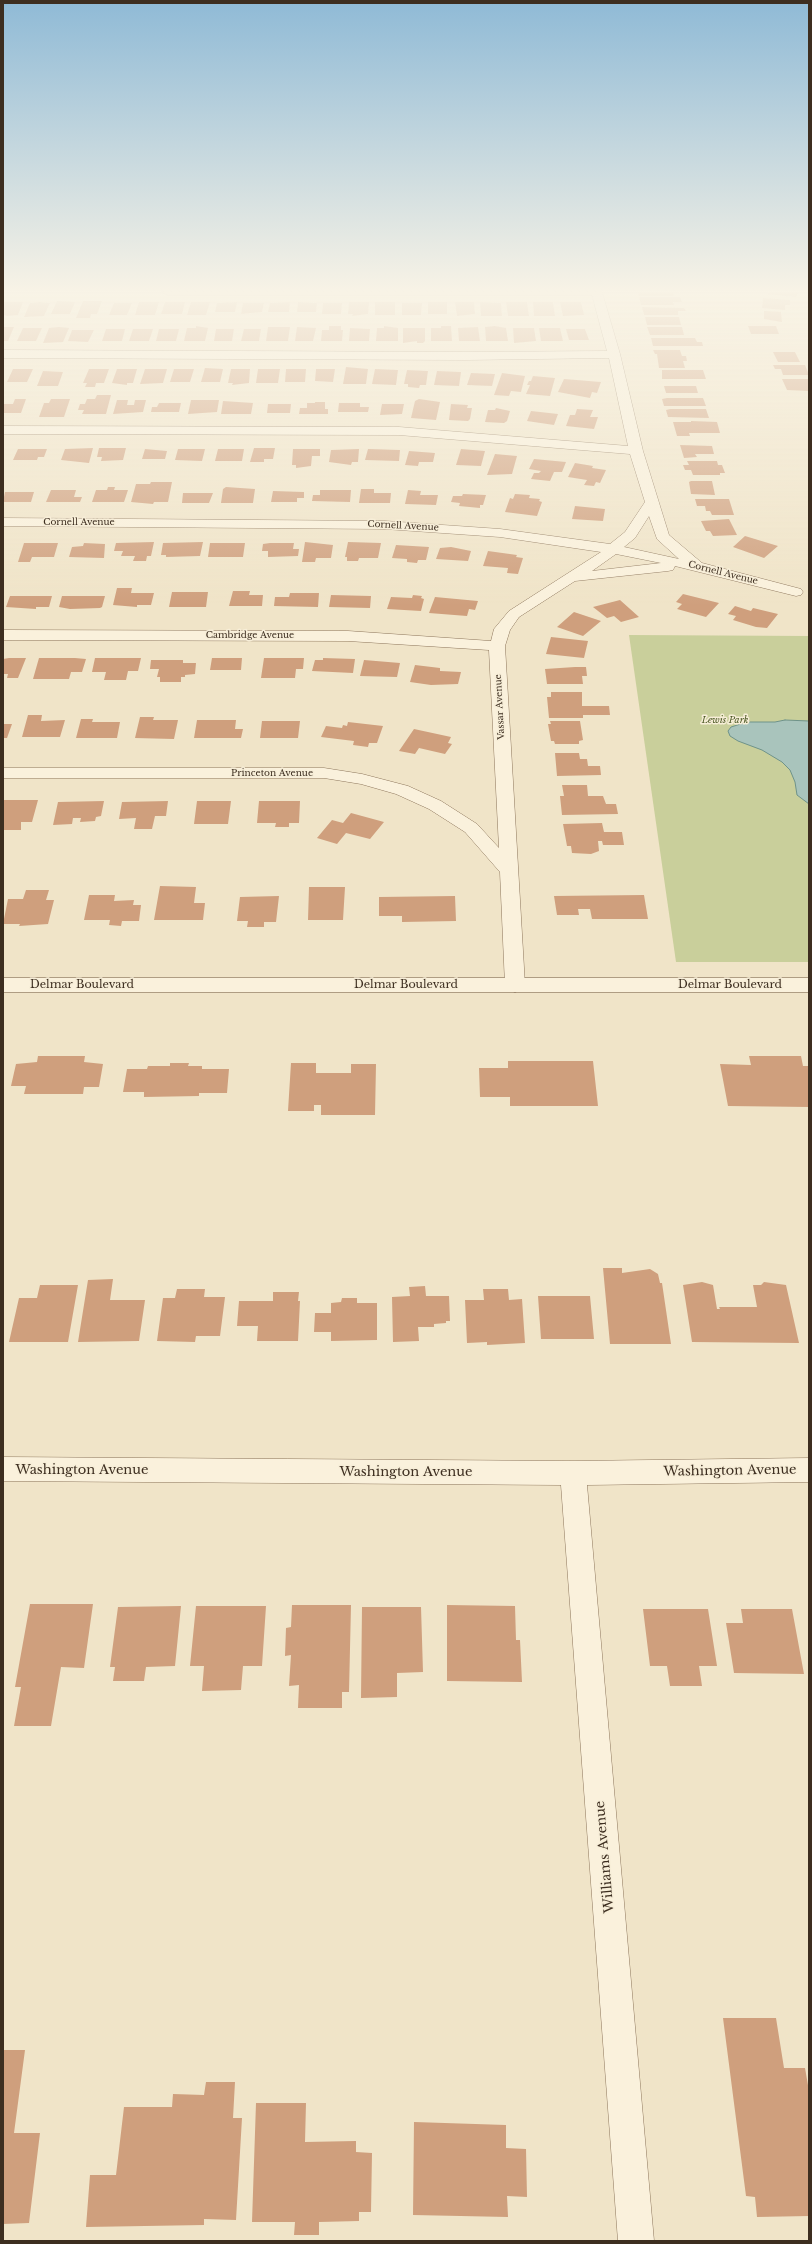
<!DOCTYPE html>
<style>
body{margin:0}
#map{position:relative;width:812px;height:2244px;overflow:hidden;background:#f0e4c8;font-family:"Libre Baskerville",serif}
canvas{display:block}
.frame{position:absolute;inset:0;border:4px solid #3d2e20;pointer-events:none}
</style>
<div id="map">
<canvas width="812" height="2244"></canvas>
<div class="frame"></div>
</div>
<script>
const ctx = document.querySelector('canvas').getContext('2d');
ctx.lineJoin = 'round';
function fillPath(path, color) {
  ctx.fillStyle = color;
  ctx.fill(path, 'evenodd');
}
function shape(rows) {
  const path = new Path2D();
  for (const r of rows) {
    path.moveTo(r[0], r[1]);
    for (let i = 2; i < r.length; i += 2) path.lineTo(r[i], r[i + 1]);
  }
  return path;
}
function trace(path, color, width, dash) {
  ctx.strokeStyle = color;
  ctx.lineWidth = width;
  ctx.lineCap = dash ? 'butt' : 'round';
  ctx.setLineDash(dash || []);
  ctx.stroke(path);
}
function drawText(font, color, halo, rows, align = 'center') {
  ctx.font = font + ' "Libre Baskerville",serif';
  ctx.lineWidth = 3;
  ctx.setLineDash([]);
  ctx.textBaseline = 'middle';
  ctx.strokeStyle = halo;
  ctx.fillStyle = color;
  for (const [text, x, y, turn = 0] of rows) {
    ctx.save();
    ctx.translate(x, y);
    ctx.rotate((+turn || 0) * Math.PI / 180);
    ctx.textAlign = isNaN(turn) ? turn : align;
    if (halo) ctx.strokeText(text, 0, 0);
    ctx.fillText(text, 0, 0);
    ctx.restore();
  }
}
fillPath(shape([
 [629,635,809,636,809,962,676,962]
]), '#c9cf9b');
const water = shape([
 [785,720,809,721,809,804,797,795,795,782,790,770,782,762,762,750,738,741,730,736,728,731,731,727,747,722,775,722,785,720]
]);
fillPath(water, '#a9c4bc');
trace(water, '#6f938a', 1);
fillPath(shape([
 [638,292,679,292,680,293,673,293,674,296,639,296],
 [769,292,798,292,796,297,767,294],
 [639,297,680,297,682,302,673,302,674,305,641,305],
 [763,298,790,300,790,305,785,305,785,310,762,308],
 [57,301,75,302,70,314,51,314],
 [83,301,102,301,97,314,91,314,90,318,76,318],
 [3,302,23,302,18,315,7,316,3,315],
 [39,302,50,303,44,316,24,317,30,303],
 [139,302,159,302,155,315,135,315],
 [165,302,185,302,182,314,161,314],
 [191,302,210,302,206,315,187,315],
 [237,302,235,312,215,312,217,303],
 [290,302,289,312,268,312,270,303],
 [298,302,317,303,316,312,297,312],
 [349,302,369,302,368,314,352,316,353,314,348,314],
 [375,302,395,302,395,315,375,315],
 [428,302,447,302,447,314,428,314],
 [455,302,474,302,475,314,457,316],
 [480,302,501,303,502,316,481,316],
 [506,302,527,302,529,316,508,316],
 [533,302,553,302,555,316,534,316],
 [560,302,581,302,584,315,563,316],
 [114,303,132,303,127,315,109,315],
 [243,303,264,303,262,312,241,314],
 [323,303,342,303,341,314,322,314],
 [402,303,422,303,421,315,402,315],
 [642,307,684,308,686,311,678,311,678,315,644,315],
 [764,311,781,312,782,322,764,319],
 [645,317,679,317,681,325,647,325],
 [196,326,208,328,205,341,184,341,187,328,196,328],
 [329,326,341,326,341,330,343,330,342,341,321,341,322,330,329,330],
 [384,326,398,328,398,341,376,341,377,328,384,328],
 [441,326,451,326,452,341,431,341,431,328,441,328],
 [495,326,506,328,508,341,486,341,485,327],
 [748,326,776,326,779,334,751,334],
 [3,327,14,327,8,341,3,341],
 [59,327,69,328,63,342,43,343,49,328],
 [268,327,290,327,288,341,266,341],
 [297,327,316,328,313,341,295,341],
 [478,327,480,341,459,341,458,328],
 [647,327,682,327,684,335,650,335],
 [23,328,42,328,36,341,17,341],
 [350,328,370,329,369,341,349,341],
 [403,328,425,328,425,341,423,343,417,343,417,341,403,343],
 [513,328,534,328,536,341,514,343],
 [539,328,560,328,563,341,541,341],
 [106,329,125,329,122,341,102,341],
 [133,329,153,329,149,341,129,341],
 [159,329,179,329,176,341,156,341],
 [216,329,234,329,232,341,214,341],
 [244,329,261,329,259,341,241,341],
 [566,329,585,329,589,340,569,340],
 [72,330,94,330,88,342,68,341],
 [651,338,695,338,697,342,702,342,703,346,653,346],
 [653,350,680,350,682,356,686,356,687,361,683,361,685,368,659,368,657,354,655,354],
 [773,352,795,352,800,362,778,362],
 [773,365,805,365,809,375,783,375,781,369,775,369],
 [346,367,368,369,366,384,343,384],
 [205,368,223,369,220,382,201,382],
 [13,369,33,369,27,382,7,382],
 [89,369,109,369,104,383,96,383,95,387,85,387,87,383,83,383],
 [117,369,137,369,133,383,127,383,127,385,112,383],
 [145,369,167,369,163,383,140,384],
 [174,369,194,369,190,382,170,382],
 [231,369,250,369,249,383,232,385,233,383,228,383],
 [258,369,280,369,278,383,256,383],
 [286,369,306,369,305,382,285,382],
 [316,369,335,369,333,382,315,381],
 [375,369,398,370,396,385,372,384],
 [407,370,428,371,426,385,420,385,419,388,408,387,408,384,404,384],
 [662,370,703,370,706,379,662,379],
 [43,371,63,372,58,386,37,386],
 [437,371,461,372,459,386,434,385],
 [471,373,495,374,492,386,467,385],
 [502,373,525,376,521,392,511,391,509,396,494,395],
 [533,376,555,378,550,396,526,394,530,385,527,385,529,381,531,381],
 [564,379,601,382,597,393,592,392,590,398,558,392],
 [782,379,809,379,809,391,787,390],
 [664,386,696,386,698,393,666,393],
 [97,395,111,395,106,414,82,414,84,410,78,410,80,404,85,404,87,399,95,399],
 [667,398,703,398,706,406,664,406,662,399],
 [15,399,26,399,21,413,3,413,3,404,13,404],
 [51,399,70,399,64,417,39,417,44,403,49,403],
 [419,399,440,402,436,420,411,418,415,401],
 [117,400,128,400,127,405,134,405,135,400,146,400,143,412,113,414],
 [191,400,219,400,217,412,188,414],
 [223,401,253,403,251,414,221,414],
 [315,402,325,402,325,409,328,409,328,414,299,414,300,408,307,408,307,403,315,403],
 [159,403,181,403,179,412,151,412,152,407,157,407],
 [339,403,360,403,360,407,369,407,368,412,338,412],
 [268,404,291,404,290,413,267,413],
 [382,404,404,404,402,414,380,415],
 [451,404,468,405,467,408,472,408,470,419,468,421,449,420],
 [496,408,510,411,507,421,504,423,485,422,488,410,495,410],
 [577,409,593,410,590,417,598,417,594,429,566,426,570,415,575,415],
 [670,409,706,409,709,418,668,417,666,410],
 [531,411,558,414,554,425,527,421],
 [691,421,717,422,720,433,689,433,690,436,677,436,673,422,691,422],
 [680,445,712,446,714,454,695,454,697,457,684,458],
 [93,448,89,463,61,460,65,449],
 [99,448,126,448,123,460,101,461,102,457,97,457],
 [254,448,275,448,273,459,264,459,264,462,250,462],
 [18,449,47,449,44,457,38,457,37,460,13,460],
 [145,449,167,451,165,459,142,459],
 [178,449,205,449,202,461,175,460],
 [218,449,244,449,242,461,215,461],
 [293,449,320,449,320,456,312,456,311,466,296,468,296,465,292,465],
 [359,449,358,462,352,462,351,465,329,462,331,450],
 [368,449,400,450,399,461,365,460],
 [461,449,485,451,481,466,456,465],
 [409,451,435,453,433,462,419,462,418,466,405,465],
 [495,454,517,456,512,474,487,475],
 [534,459,566,462,562,472,554,472,550,481,531,479,534,473,539,473,541,471,529,469],
 [687,461,717,461,718,465,722,465,725,473,720,473,720,475,693,475,691,470,685,470,683,465,689,465],
 [575,463,593,466,592,468,606,470,600,483,596,482,594,486,584,485,587,480,568,477],
 [691,481,712,481,715,495,691,494,689,482],
 [151,482,172,482,168,502,154,502,153,504,131,502,136,484,150,484],
 [108,487,115,487,114,490,128,490,124,502,92,502,96,490,107,490],
 [226,487,255,489,253,503,221,503,223,489],
 [361,489,374,489,374,493,391,493,390,503,359,503],
 [51,490,76,490,74,497,82,497,80,502,46,502],
 [320,490,351,490,350,502,312,501,313,495,320,495],
 [408,490,421,491,420,495,438,495,436,505,405,504],
 [273,491,304,492,304,498,297,498,297,502,271,502],
 [5,492,34,492,31,502,3,502],
 [183,493,213,493,209,503,182,503],
 [463,494,486,495,483,505,480,505,480,508,459,506,460,503,451,502,453,496,462,496],
 [515,494,530,495,529,498,540,499,539,501,542,502,537,516,505,512,510,498,513,499],
 [695,499,729,499,734,515,712,515,710,511,706,511,705,506,697,506],
 [575,506,605,509,603,521,572,519],
 [729,519,737,535,713,536,710,531,706,531,701,521],
 [745,536,778,546,764,558,733,547],
 [154,542,151,556,147,556,146,561,133,561,135,556,121,556,123,551,114,551,116,543],
 [203,542,200,556,166,557,166,555,161,555,163,543],
 [305,542,333,545,331,558,316,558,315,562,302,562],
 [348,542,381,543,378,558,359,558,358,561,347,561,347,557,345,557],
 [24,543,58,543,54,557,32,557,30,562,18,562],
 [84,543,105,544,104,558,69,557,72,547,83,546],
 [210,543,245,543,243,557,208,557],
 [270,543,294,543,293,549,299,549,298,556,268,557,268,551,262,551,263,544],
 [396,545,429,547,426,560,418,560,417,563,407,562,407,559,392,558],
 [451,547,471,551,468,561,436,559,440,548],
 [488,551,517,555,516,557,523,558,518,574,507,573,508,568,483,566],
 [117,588,132,588,131,593,154,593,151,605,137,605,137,607,113,605],
 [233,591,250,591,249,595,263,595,262,606,229,606],
 [172,592,208,592,206,607,169,607],
 [290,593,319,593,318,607,274,606,275,597,289,597],
 [683,594,719,603,706,617,677,609,682,604,676,602],
 [331,595,371,596,370,608,329,607],
 [413,595,422,596,421,598,424,599,421,611,387,609,391,597,412,598],
 [10,596,52,596,49,607,36,607,36,609,6,607],
 [62,596,105,596,102,607,100,608,70,609,59,607],
 [435,597,478,601,475,610,469,609,467,616,429,613],
 [620,600,639,617,621,622,614,616,607,618,593,607],
 [735,606,751,611,753,608,778,614,767,628,756,627,733,620,736,616,728,614],
 [574,612,601,621,583,636,557,627],
 [551,637,588,641,584,658,546,654],
 [9,658,26,658,18,678,7,678,8,674,3,674,3,659],
 [39,658,75,658,86,659,82,672,71,672,69,679,33,679],
 [95,658,141,658,138,671,128,671,126,680,104,680,106,672,92,672],
 [212,658,242,658,241,670,210,670],
 [264,658,304,658,303,669,296,669,295,678,261,678],
 [323,658,355,659,353,673,312,671,315,660,323,660],
 [151,660,183,660,183,663,196,663,195,674,185,675,185,677,181,677,181,682,160,682,160,677,157,677,159,669,150,669],
 [364,660,400,663,397,677,360,676],
 [415,665,440,668,440,671,461,672,458,684,431,685,410,682],
 [575,667,586,667,587,676,582,676,583,684,547,684,545,669],
 [551,692,582,692,582,706,609,706,610,715,583,715,583,718,549,718,547,697,551,697],
 [28,715,42,715,41,721,65,720,60,737,22,737],
 [140,717,154,717,153,720,178,720,174,739,135,738],
 [81,719,93,719,92,722,120,722,117,738,76,738],
 [197,720,236,720,235,729,243,729,241,738,194,738],
 [262,721,300,721,298,738,260,738],
 [550,721,580,721,583,740,579,741,579,744,555,744,554,741,551,741,548,724,551,724],
 [348,722,383,726,377,743,369,743,368,747,353,745,354,741,321,737,326,726,342,728,343,725,347,726],
 [3,724,12,724,7,738,3,738],
 [414,729,451,737,448,743,452,744,445,754,419,748,415,754,399,751],
 [555,753,579,753,580,759,587,759,588,766,600,766,601,775,557,776],
 [562,785,587,785,588,796,603,796,606,804,616,804,618,814,562,815,560,796,564,796],
 [3,800,38,800,32,822,21,822,21,830,3,830],
 [104,801,101,816,96,817,95,821,80,822,81,818,73,818,72,824,53,825,58,802],
 [168,801,166,816,155,816,152,829,134,829,136,818,119,819,122,802],
 [197,801,231,801,228,824,194,824],
 [259,801,300,801,299,823,289,823,289,827,275,827,276,823,257,823],
 [351,813,384,822,370,839,346,833,337,844,317,838,332,820,343,823],
 [602,823,604,832,622,832,624,845,603,845,602,841,598,841,599,851,591,854,572,853,571,846,567,846,563,824],
 [160,886,196,887,194,903,205,903,203,920,154,920],
 [309,887,345,887,343,920,308,920],
 [26,890,49,890,46,900,54,900,48,924,19,926,20,924,3,924,8,899,23,899],
 [89,895,115,895,114,901,134,900,133,905,141,905,139,921,122,921,121,926,109,925,110,920,84,920],
 [644,895,648,919,592,919,590,909,578,909,579,915,557,915,554,896],
 [279,896,276,922,264,922,264,927,247,927,248,921,237,921,240,897],
 [455,896,456,921,402,922,402,916,379,916,379,897],
 [38,1056,85,1056,84,1062,103,1064,99,1087,84,1087,83,1094,24,1094,26,1086,11,1086,16,1064,37,1062],
 [749,1056,801,1056,803,1066,809,1066,809,1107,728,1106,720,1064,751,1065],
 [508,1061,593,1061,598,1106,510,1106,510,1097,480,1097,479,1068,508,1068],
 [170,1063,189,1063,188,1066,202,1066,202,1069,229,1069,227,1093,199,1093,199,1096,144,1097,144,1092,123,1092,127,1069,147,1069,148,1066,170,1066],
 [291,1063,316,1063,316,1073,351,1073,351,1064,376,1064,375,1115,321,1115,321,1105,314,1105,314,1111,288,1111],
 [603,1268,622,1268,622,1273,650,1269,658,1274,660,1283,662,1283,671,1344,610,1344],
 [113,1279,110,1300,145,1300,139,1341,78,1342,88,1280],
 [702,1282,713,1285,717,1309,720,1309,719,1307,757,1307,753,1285,761,1285,764,1282,786,1285,799,1343,692,1342,683,1285],
 [40,1285,78,1285,68,1342,9,1342,19,1298,37,1298],
 [425,1286,426,1296,449,1296,450,1321,446,1321,446,1323,434,1324,434,1327,418,1327,419,1341,393,1342,392,1297,410,1296,409,1287],
 [177,1289,205,1289,204,1297,225,1297,220,1336,196,1336,195,1342,157,1341,163,1298,175,1298],
 [483,1289,508,1289,509,1300,522,1299,525,1343,487,1345,487,1342,467,1343,465,1300,484,1300],
 [273,1292,299,1292,298,1301,300,1301,298,1341,257,1341,258,1326,237,1326,239,1301,273,1301],
 [538,1296,590,1296,594,1339,541,1339],
 [342,1298,357,1298,357,1303,377,1303,377,1340,331,1341,331,1332,314,1332,315,1313,331,1313,331,1303,341,1302],
 [30,1604,93,1604,84,1668,61,1667,51,1726,14,1726,21,1687,15,1687],
 [292,1605,351,1605,349,1692,342,1692,342,1708,298,1708,299,1685,289,1686,291,1655,285,1656,286,1628,291,1627],
 [447,1605,515,1606,516,1640,520,1640,522,1682,447,1681],
 [181,1606,175,1666,146,1667,144,1681,113,1681,115,1667,110,1667,118,1607],
 [196,1606,266,1606,262,1666,243,1666,241,1690,202,1691,204,1666,190,1666],
 [362,1607,421,1607,423,1672,397,1673,397,1697,361,1698],
 [643,1609,708,1609,717,1666,699,1666,702,1686,670,1686,667,1666,650,1666],
 [741,1609,792,1609,804,1674,734,1673,726,1623,743,1623],
 [723,2018,776,2018,784,2068,805,2068,809,2091,809,2216,757,2217,755,2197,746,2196],
 [3,2050,25,2050,14,2133,40,2133,29,2223,3,2224],
 [206,2082,235,2082,233,2118,242,2118,236,2220,204,2219,204,2225,86,2227,90,2175,116,2175,124,2107,172,2107,173,2094,204,2095],
 [256,2103,306,2103,305,2142,356,2141,356,2152,372,2153,371,2212,359,2212,359,2221,319,2222,319,2235,294,2235,295,2222,252,2222],
 [414,2122,506,2125,506,2148,526,2149,527,2197,507,2196,508,2217,413,2215]
]), '#cf9f7d');
const minor = shape([
 [162,292,602,292,620,354,643,451,669,535,702,563,801,589,803,592,801,595,796,596,675,566,673,570,668,571,575,581,519,617,510,630,505,646,525,985,522,990,515,992,508,990,505,985,500,872,465,832,429,809,396,794,361,784,324,778,3,778,3,768,324,768,362,774,408,786,441,801,477,824,499,848,489,650,348,641,3,640,3,630,348,631,491,641,494,629,509,611,601,552,500,537,385,529,3,526,3,518,385,521,500,529,610,544,625,532,645,502,630,454,399,435,3,434,3,426,399,427,628,446,609,358,465,360,3,358,3,350,465,352,607,351,592,295,167,295,162,292],
 [649,516,657,539,679,559,624,547,635,538,649,516],
 [616,554,661,563,592,571,616,554],
 [3,1457,573,1461,809,1458,809,1482,587,1485,654,2241,618,2241,561,1485,3,1481,3,1457]
]);
const secondary = shape([
 [3,978,809,978,809,992,3,992,3,978]
]);
trace(minor, '#8d765c', 1);
trace(secondary, '#6f573f', 1);
fillPath(minor, '#faf1dc');
fillPath(secondary, '#faf1dc');
const sky = ctx.createLinearGradient(0, 0, 0, 606);
sky.addColorStop(0, '#8fbad6');
sky.addColorStop(0.48, '#f8f3e6');
sky.addColorStop(1, '#f8f3e600');
ctx.fillStyle = sky;
ctx.fillRect(0, 0, 812, 606);
drawText('9px', '#3d2e20', '#f7eed8', [
 ["Cornell Avenue",79,522],
 ["Cornell Avenue",403,526,3],
 ["Cornell Avenue",723,573,14],
 ["Cambridge Avenue",250,635],
 ["Vassar Avenue",500,707,-93],
 ["Princeton Avenue",272,773]
]);
drawText('italic 9px', '#4d5a26', '#f7eed8', [
 ["Lewis Park",725,720]
]);
drawText('11px', '#3d2e20', '#f7eed8', [
 ["Delmar Boulevard",82,985],
 ["Delmar Boulevard",406,985],
 ["Delmar Boulevard",730,985]
]);
drawText('13px', '#3d2e20', '#f7eed8', [
 ["Washington Avenue",82,1470],
 ["Washington Avenue",730,1471,-1],
 ["Washington Avenue",406,1472],
 ["Williams Avenue",605,1857,-95]
]);
</script>
